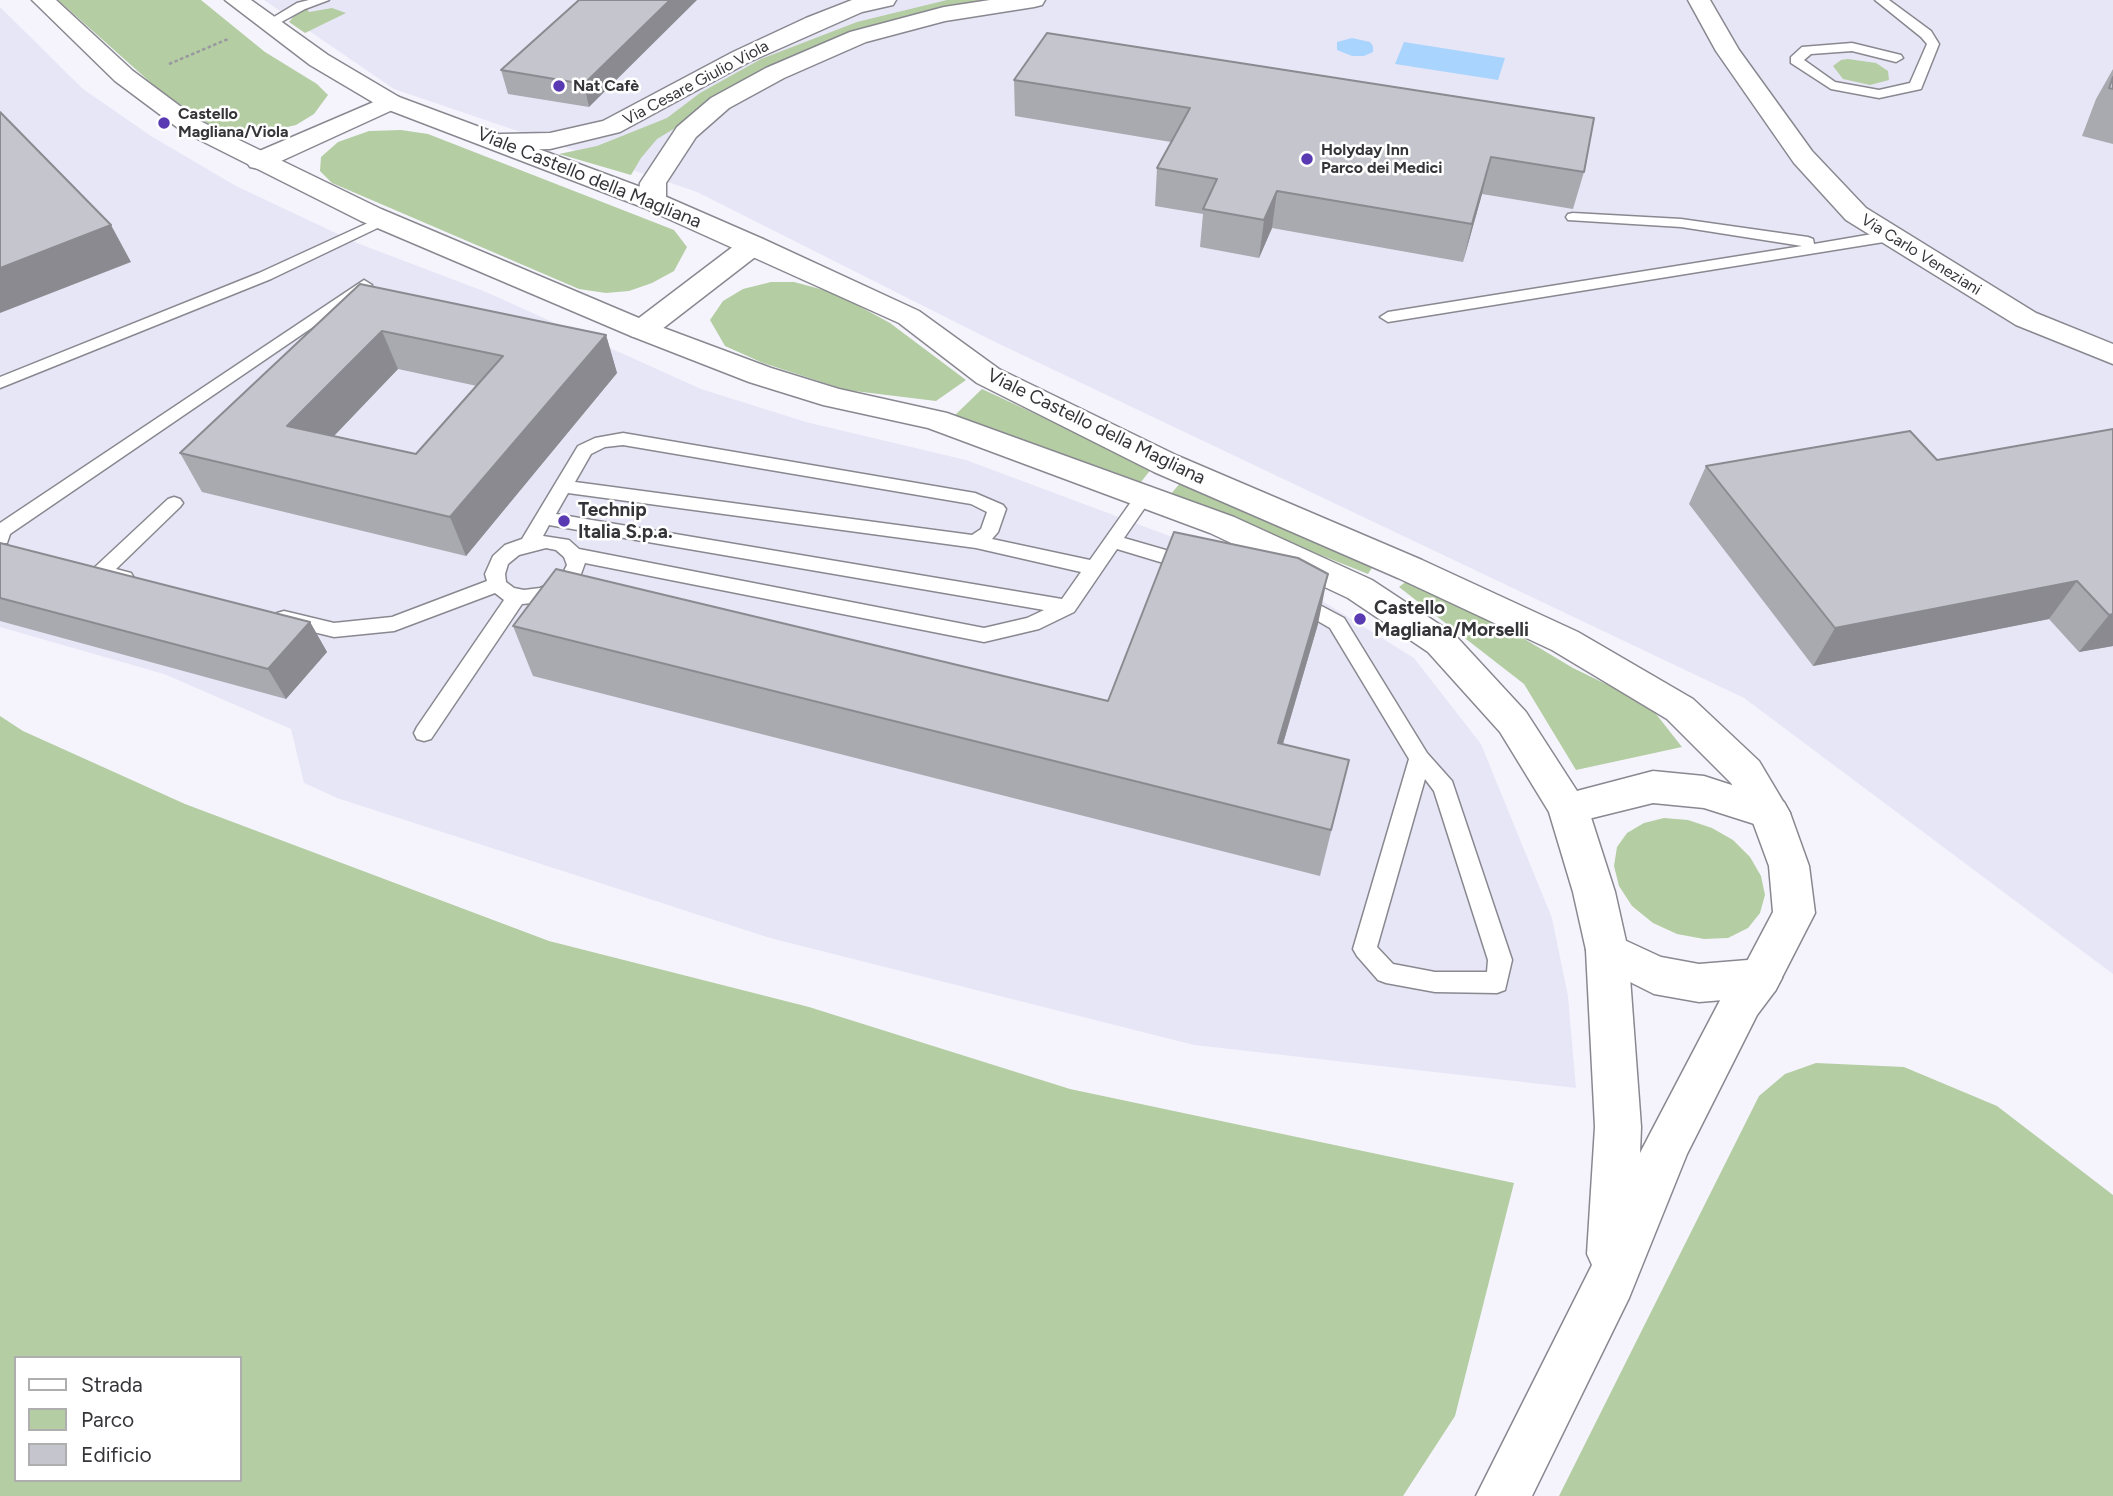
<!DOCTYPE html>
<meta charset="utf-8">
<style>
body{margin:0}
#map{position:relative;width:2113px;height:1496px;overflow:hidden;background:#f5f4fd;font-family:Figtree,sans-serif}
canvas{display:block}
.legend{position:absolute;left:14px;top:1356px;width:228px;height:126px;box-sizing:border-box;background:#fff;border:2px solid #aeaeaf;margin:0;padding:9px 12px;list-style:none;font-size:21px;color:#353438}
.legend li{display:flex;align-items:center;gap:14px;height:35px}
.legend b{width:35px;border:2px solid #aeaeaf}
</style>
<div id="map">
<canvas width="2113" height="1496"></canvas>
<ul class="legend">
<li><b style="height:9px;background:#fff"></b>Strada</li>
<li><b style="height:19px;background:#b4cda2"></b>Parco</li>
<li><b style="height:19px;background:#c5c5cd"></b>Edificio</li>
</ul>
</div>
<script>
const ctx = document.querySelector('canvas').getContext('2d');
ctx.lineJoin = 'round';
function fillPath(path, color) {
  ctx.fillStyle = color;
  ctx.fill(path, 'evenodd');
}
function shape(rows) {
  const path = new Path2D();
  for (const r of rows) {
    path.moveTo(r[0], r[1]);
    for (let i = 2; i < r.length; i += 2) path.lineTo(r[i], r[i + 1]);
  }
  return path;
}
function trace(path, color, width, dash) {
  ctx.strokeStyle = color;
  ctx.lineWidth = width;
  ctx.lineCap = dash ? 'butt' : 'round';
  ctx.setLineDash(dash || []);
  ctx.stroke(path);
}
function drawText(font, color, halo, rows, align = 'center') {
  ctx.font = font + ' Figtree,sans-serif';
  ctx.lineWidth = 5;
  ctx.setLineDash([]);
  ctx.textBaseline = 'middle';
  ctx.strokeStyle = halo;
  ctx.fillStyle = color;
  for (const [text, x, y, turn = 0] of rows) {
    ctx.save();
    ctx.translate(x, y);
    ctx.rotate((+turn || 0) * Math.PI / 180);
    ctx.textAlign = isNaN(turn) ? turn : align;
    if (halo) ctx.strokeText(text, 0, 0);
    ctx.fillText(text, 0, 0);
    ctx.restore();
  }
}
fillPath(shape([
 [264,0,2113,0,2113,974,1744,698,993,341,697,192,394,89],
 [0,7,83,89,151,136,236,186,357,243,486,292,701,389,806,422,966,460,1290,581,1414,658,1481,744,1552,918,1568,996,1576,1088,1194,1045,770,938,337,798,304,783,291,729,164,674,0,627]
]), '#e7e6f6');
fillPath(shape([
 [58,0,201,0,265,52,317,84,328,95,314,114,296,125,257,134,232,133,216,129,159,90],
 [947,0,1019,0,781,64,657,139,641,158,631,175,559,154,597,146,667,118,700,93,761,59,857,22],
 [332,8,346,13,305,33,289,22,295,15,307,9,309,12],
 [1848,59,1876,63,1888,71,1889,80,1870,85,1843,79,1833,66,1841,60],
 [401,130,428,134,674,230,687,247,674,271,652,283,629,291,606,293,579,289,332,183,320,171,321,157,338,142,369,131],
 [771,282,794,282,835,293,890,323,966,380,936,401,846,390,763,363,725,346,710,320,723,301,743,289],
 [982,389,1152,468,1141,482,955,415],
 [1181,482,1377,560,1368,574,1170,495],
 [1408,580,1466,604,1573,668,1649,705,1682,747,1576,770,1524,684,1399,587],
 [0,716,23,731,185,804,549,941,809,1007,1070,1089,1514,1183,1455,1416,1403,1496,0,1496],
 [16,1358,240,1358,240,1480,16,1480],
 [1664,818,1688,820,1712,828,1733,840,1750,857,1761,876,1765,895,1760,913,1748,928,1728,938,1704,939,1677,934,1653,923,1632,906,1619,886,1614,866,1617,847,1627,833,1644,823],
 [1816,1063,1904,1067,1997,1106,2113,1195,2113,1496,1559,1496,1759,1096,1785,1074]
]), '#b4cda2');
fillPath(shape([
 [1352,38,1370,42,1373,46,1373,52,1364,56,1352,56,1337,50,1337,42],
 [1404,42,1505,58,1498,80,1395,64]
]), '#a9d4fe');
const service = shape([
 [309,0,329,0,305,9,274,26,270,27,264,23,297,3,309,0],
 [1875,0,1889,0,1931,31,1939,44,1921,89,1879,98,1831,89,1791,63,1791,57,1802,47,1852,43,1901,55,1903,58,1896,62,1852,51,1811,54,1804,60,1835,82,1879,90,1910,83,1927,44,1921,37,1875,0],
 [1573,213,1681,219,1808,237,1813,239,1814,244,1890,231,1898,236,1890,241,1388,322,1380,317,1388,312,1802,246,1681,227,1568,220,1566,217,1568,214,1573,213],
 [383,216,390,220,388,223,271,279,0,388,0,377,259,273,383,216],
 [364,280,372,285,370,288,10,534,7,543,0,544,0,523,364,280],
 [623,433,975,493,1003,505,1006,509,998,532,992,539,1090,560,1138,492,1144,490,1153,496,1124,538,1197,559,1199,564,1197,569,1190,571,1117,549,1074,612,1039,629,984,642,585,563,578,582,566,593,543,602,522,604,431,739,424,741,417,739,414,733,417,727,504,600,495,593,394,631,334,637,277,623,274,618,277,613,284,611,334,623,392,617,487,581,485,574,493,556,505,545,522,539,578,446,595,438,623,433],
 [623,445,971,504,987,512,981,529,972,535,575,482,591,454,605,447,623,445],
 [568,493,976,548,1081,572,1062,599,556,514,568,493],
 [549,525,1044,610,1027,618,984,628,579,549,569,540,543,536,549,525],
 [546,548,556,550,564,557,567,565,563,573,552,583,540,588,524,590,514,588,506,582,505,574,508,564,519,555,546,548],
 [174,497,180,499,183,503,180,507,116,569,131,573,134,578,131,583,124,585,95,577,93,572,95,567,168,499,174,497],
 [1297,593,1344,618,1427,753,1452,781,1512,960,1505,990,1497,993,1435,992,1386,983,1378,980,1357,956,1353,949,1409,759,1330,628,1290,605,1287,600,1290,595,1297,593],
 [1425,779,1434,791,1488,960,1487,972,1435,972,1393,964,1377,947,1425,779]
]);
const minor = shape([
 [896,0,893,5,862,12,749,62,620,132,550,149,501,150,492,147,488,142,492,137,501,134,550,133,603,121,733,52,806,18,852,0,896,0],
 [990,0,1045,0,1042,5,1034,7,945,21,866,42,784,78,729,108,696,137,666,183,666,201,662,207,652,209,642,207,638,201,640,183,677,127,711,98,766,68,850,32,944,7,990,0],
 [1688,0,1710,0,1739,50,1812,151,1866,208,2036,313,2113,344,2113,364,2016,325,1846,220,1794,163,1716,51,1688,0],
 [390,95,399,97,402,102,399,107,268,167,259,169,250,167,246,161,250,155,390,95],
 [753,237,763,239,767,245,763,251,653,336,642,339,631,336,627,330,631,324,743,239,753,237],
 [1653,771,1704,776,1784,802,1790,813,1784,824,1770,829,1704,808,1653,803,1568,824,1554,819,1548,808,1554,797,1653,771],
 [1607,932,1661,957,1699,964,1760,959,1775,965,1782,978,1775,991,1760,997,1699,1002,1654,994,1592,963,1586,950,1592,937,1607,932]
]);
const tertiary = shape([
 [32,0,56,0,133,71,200,121,381,209,653,324,771,368,839,389,947,413,1234,517,1372,580,1454,634,1526,712,1588,808,1615,892,1628,950,1641,1127,1640,1153,1727,987,1745,965,1773,912,1769,866,1751,817,1731,783,1667,719,1552,650,1398,578,1154,472,977,383,899,323,642,207,381,107,310,65,225,0,251,0,328,55,399,97,662,195,763,239,919,311,999,369,1178,456,1422,560,1578,632,1693,699,1759,761,1790,813,1809,866,1815,913,1775,991,1757,1015,1687,1154,1629,1298,1532,1496,1476,1496,1592,1265,1587,1254,1595,1127,1586,950,1573,892,1549,812,1500,732,1428,652,1348,598,1210,533,928,428,823,405,749,382,631,336,361,221,182,131,115,81,32,0]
]);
trace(service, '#898890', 3);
trace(minor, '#898890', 3);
trace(tertiary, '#898890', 3);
trace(shape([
 [169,64,228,39]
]), '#9a999f', 2.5, [3.5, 2.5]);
fillPath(service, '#fff');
fillPath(minor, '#fff');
fillPath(tertiary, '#fff');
fillPath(shape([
 [579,0,589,107,508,94,501,70],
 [2113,69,2113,144,2082,136,2096,99],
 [1014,80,1584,172,1573,209,1482,194,1463,262,1272,228,1259,258,1200,247,1203,214,1155,206,1157,168,1171,142,1015,116],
 [360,284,606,335,617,373,466,556,202,492,180,453],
 [398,369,477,386,416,454,334,436],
 [2113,429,2113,646,2079,652,2049,619,1813,666,1689,504,1706,466,1937,460],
 [0,543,310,622,327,652,286,699,0,621],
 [1318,624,1283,744,1349,760,1320,876,533,676,513,626,1108,701]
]), '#a9a9b0');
fillPath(shape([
 [670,0,697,0,589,107,584,84],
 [1491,157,1482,194,1463,262,1472,224],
 [1277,191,1272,228,1259,258,1264,220],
 [111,225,131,262,0,313,0,268],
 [382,331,398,369,307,464,287,426],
 [606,335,617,373,466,556,450,517],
 [1328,574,1318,624,1269,791,1278,743],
 [2077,581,2049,619,1813,666,1835,628],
 [2113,614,2113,646,2079,652,2109,615],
 [310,622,327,652,286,699,268,669]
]), '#8a8a90');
const building = shape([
 [579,0,670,0,584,84,501,70,579,0],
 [1047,33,1594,118,1584,172,1491,157,1472,224,1277,191,1264,220,1203,209,1217,179,1157,168,1190,108,1014,80,1047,33],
 [2113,77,2113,89,2109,88,2113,77],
 [0,112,111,225,0,268,0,112],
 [360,284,606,335,450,517,180,453,360,284],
 [382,331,503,356,416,454,287,426,382,331],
 [2113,429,2113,614,2109,615,2077,581,1835,628,1706,466,1910,431,1937,460,2113,429],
 [1174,532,1298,558,1328,574,1278,743,1349,760,1331,830,513,626,556,569,1108,701,1174,532],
 [0,543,310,622,268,669,0,598,0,543]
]);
fillPath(building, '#c5c5cd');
trace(building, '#8a8a90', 2);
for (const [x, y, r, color] of [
 [559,86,7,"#593ab2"],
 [164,123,7,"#593ab2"],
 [1307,159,7,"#593ab2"],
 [564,521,7,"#593ab2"],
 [1360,619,7,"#593ab2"]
]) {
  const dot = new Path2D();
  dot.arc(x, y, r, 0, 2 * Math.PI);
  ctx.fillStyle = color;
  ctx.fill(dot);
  trace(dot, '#fff', 2.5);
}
drawText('16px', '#353438', '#fff', [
 ["Via Cesare Giulio Viola",696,83,-28],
 ["Via Carlo Veneziani",1921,255,32]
]);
drawText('bold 16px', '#353438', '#fff', [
 ["Nat Cafè",573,86],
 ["Castello",178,114],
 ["Magliana/Viola",178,132],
 ["Holyday Inn",1321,150],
 ["Parco dei Medici",1321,168]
], 'left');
drawText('19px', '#353438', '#fff', [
 ["Viale Castello della Magliana",589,178,22],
 ["Viale Castello della Magliana",1096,427,26]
]);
drawText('bold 19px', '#353438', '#fff', [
 ["Technip",578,510],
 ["Italia S.p.a.",578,532],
 ["Castello",1374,608],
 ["Magliana/Morselli",1374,630]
], 'left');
</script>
